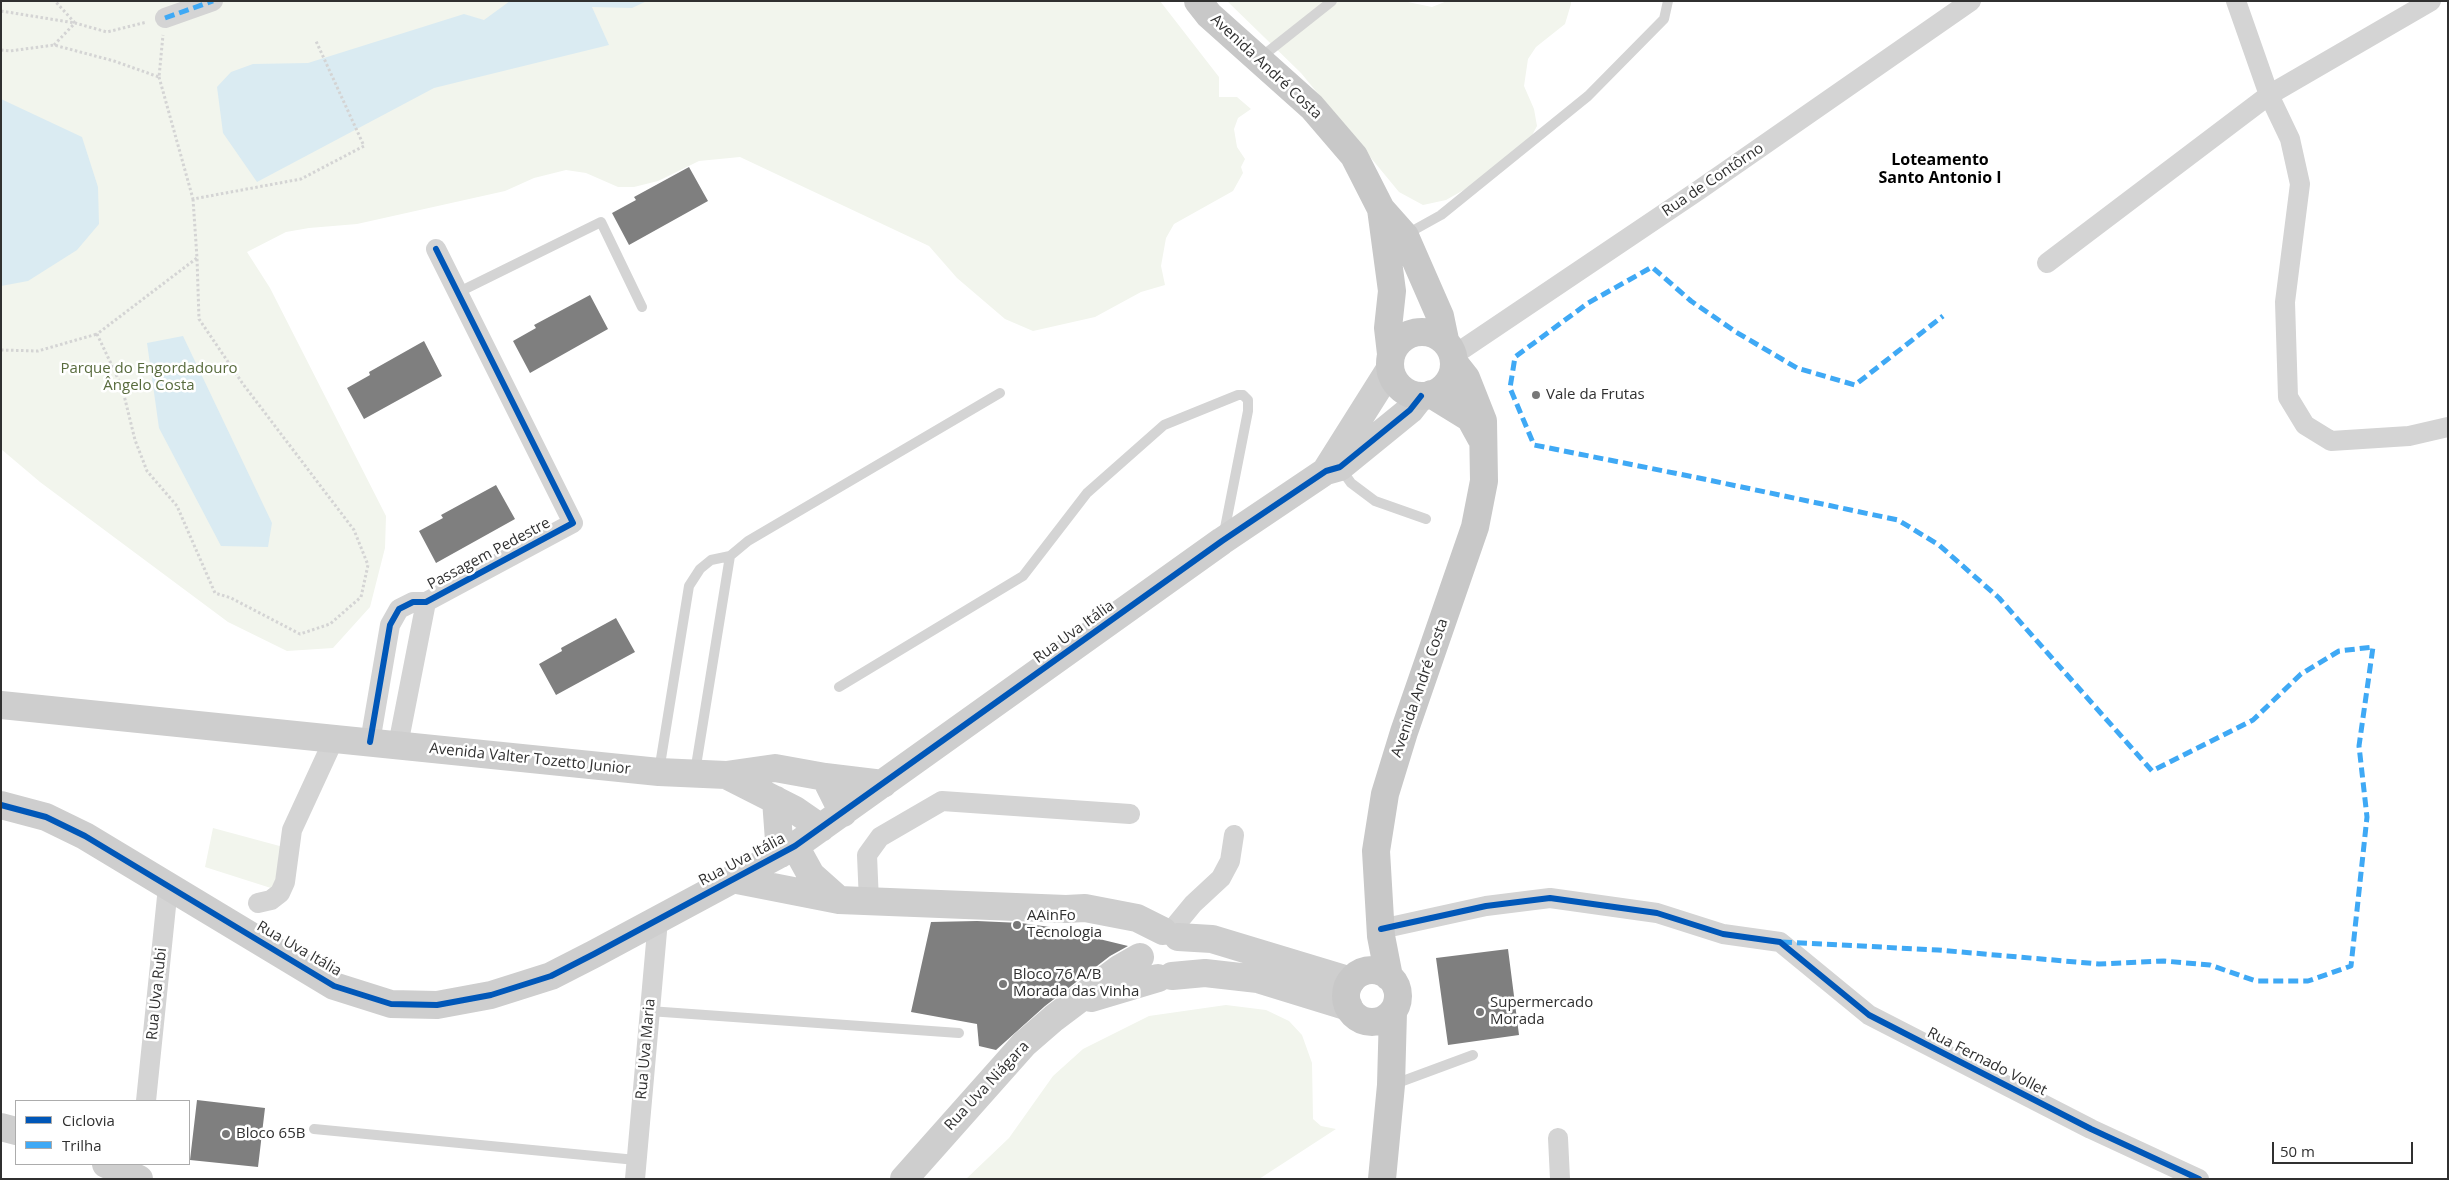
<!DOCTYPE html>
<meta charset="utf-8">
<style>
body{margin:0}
#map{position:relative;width:2449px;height:1180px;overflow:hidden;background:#fff;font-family:"Open Sans",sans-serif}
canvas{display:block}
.frame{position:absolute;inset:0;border:2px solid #303030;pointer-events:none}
.legend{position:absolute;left:15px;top:1100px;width:175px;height:65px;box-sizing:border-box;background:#fff;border:1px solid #acacac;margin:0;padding:6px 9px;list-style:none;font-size:15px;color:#303030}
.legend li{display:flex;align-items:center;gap:10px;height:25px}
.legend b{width:25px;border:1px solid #acacac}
.scale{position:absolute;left:2272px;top:1142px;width:141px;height:22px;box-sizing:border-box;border:2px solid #303030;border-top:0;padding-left:6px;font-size:15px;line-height:18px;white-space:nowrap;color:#303030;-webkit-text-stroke:4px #fff;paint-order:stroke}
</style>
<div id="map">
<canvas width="2449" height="1180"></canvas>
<div class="frame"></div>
<ul class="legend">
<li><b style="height:6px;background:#0057b8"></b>Ciclovia</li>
<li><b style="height:6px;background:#3fa9f5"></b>Trilha</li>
</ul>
<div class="scale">50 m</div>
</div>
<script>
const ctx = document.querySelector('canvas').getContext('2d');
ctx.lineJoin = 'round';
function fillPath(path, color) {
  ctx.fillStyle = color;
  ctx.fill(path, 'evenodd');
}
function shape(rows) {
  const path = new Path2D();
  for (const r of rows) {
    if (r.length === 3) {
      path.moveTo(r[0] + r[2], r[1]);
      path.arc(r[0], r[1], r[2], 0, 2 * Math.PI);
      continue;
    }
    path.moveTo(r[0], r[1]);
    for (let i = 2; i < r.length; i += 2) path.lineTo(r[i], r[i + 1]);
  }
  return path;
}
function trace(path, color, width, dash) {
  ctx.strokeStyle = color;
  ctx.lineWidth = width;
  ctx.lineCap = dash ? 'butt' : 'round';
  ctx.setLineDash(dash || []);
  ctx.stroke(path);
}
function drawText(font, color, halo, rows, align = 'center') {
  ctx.font = font + ' "Open Sans",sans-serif';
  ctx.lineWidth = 5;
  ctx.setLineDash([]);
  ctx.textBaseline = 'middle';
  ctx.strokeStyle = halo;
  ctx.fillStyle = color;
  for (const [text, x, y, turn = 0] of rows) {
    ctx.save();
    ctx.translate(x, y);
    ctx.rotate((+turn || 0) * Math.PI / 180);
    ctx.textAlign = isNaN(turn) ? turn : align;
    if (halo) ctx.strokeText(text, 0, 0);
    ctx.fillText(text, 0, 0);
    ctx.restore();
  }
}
fillPath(shape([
 [1,1,1160,1,1219,77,1219,97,1237,97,1251,109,1238,118,1234,129,1237,147,1245,159,1241,167,1243,173,1233,191,1174,224,1166,238,1161,266,1165,285,1141,292,1095,317,1033,331,1005,319,957,278,929,246,740,157,699,161,658,181,634,187,618,187,586,173,566,170,534,178,505,191,357,224,309,228,286,232,247,252,270,288,386,516,385,548,370,607,333,648,287,651,228,622,40,482,1,449],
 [1227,1,1403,1,1432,7,1447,1,1571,1,1571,4,1565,24,1536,47,1528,59,1524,86,1534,109,1537,126,1530,139,1478,182,1446,200,1423,205,1399,192,1301,73],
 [213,828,287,848,274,889,205,867],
 [1226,1005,1266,1010,1289,1021,1302,1035,1312,1063,1313,1119,1321,1126,1336,1129,1259,1179,966,1179,1009,1138,1053,1076,1083,1049,1149,1016]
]), '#f2f5ed');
fillPath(shape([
 [510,1,647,1,632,8,592,7,609,45,434,88,257,182,223,133,217,87,231,72,253,64,308,63,464,14,484,20],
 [1,99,82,137,98,187,99,224,77,250,28,281,1,286],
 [183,336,272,523,268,547,221,546,159,428,147,343]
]), '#daebf2');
fillPath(shape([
 [689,167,708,201,629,245,612,213,636,200,634,197],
 [590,295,608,329,530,373,513,341,536,328,534,325],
 [424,341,442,376,364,419,347,388,370,375,369,372],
 [496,485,515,519,436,563,419,531,443,518,441,515],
 [616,618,635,652,556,695,539,664,562,651,561,648],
 [977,921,1021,923,1050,927,1128,946,1110,956,1045,1006,996,1050,979,1046,977,1024,911,1012,931,922],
 [1508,949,1519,1035,1448,1045,1436,958],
 [197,1100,265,1108,258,1167,190,1160]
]), '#7f7f7f');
trace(shape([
 [1,11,75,23,55,1],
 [54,45,75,23,107,32,147,22],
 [1,50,10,51,54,45,114,61,159,77,163,35],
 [159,77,193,199,301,179,364,146,316,41],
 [193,199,197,258,199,319,243,384,354,530,368,565,361,597,330,624,300,634,231,598,215,593,177,506,147,471,135,440,122,387,97,334,197,258],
 [1,350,38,351,97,334]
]), '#d4d4d4', 3, [2.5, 2.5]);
trace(shape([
 [1260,58,1332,1],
 [1405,235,1441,215,1588,96,1664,19,1668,1],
 [459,292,601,222,642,307],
 [1341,469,1351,483,1375,501,1426,519],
 [839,687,1023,576,1087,493,1164,425,1238,395,1243,395,1248,400,1248,411,1224,533],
 [659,771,689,586,700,569,711,560,730,556,748,541,1000,393],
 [695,772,730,556],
 [649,1011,959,1033],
 [1392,1085,1473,1055],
 [314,1129,636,1160]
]), '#d4d4d4', 10);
trace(shape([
 [2236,1,2269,95,2290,139,2300,184,2285,302,2288,397,2305,425,2331,441,2409,436,2448,427],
 [165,18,213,1],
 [2047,263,2269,95,2431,1],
 [1454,355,1699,190,1971,1],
 [370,742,390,625,399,609,413,602,426,602,573,523,436,249],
 [398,745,426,602],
 [869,902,867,855,880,837,942,801,1130,814],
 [258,903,271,900,280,893,285,882,292,830,334,739],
 [1381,929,1486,906,1550,898,1657,913,1723,934,1780,942,1869,1015,2091,1129,2199,1179],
 [1170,932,1193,904,1221,878,1230,861,1234,835],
 [146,1101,168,887],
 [1558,1138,1560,1179],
 [635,1179,658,920]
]), '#d4d4d4', 20);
trace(shape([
 [1327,469,1390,369],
 [1,705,659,772,726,775,775,768,825,777,843,813],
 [726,775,795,810,821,828],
 [825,777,883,784],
 [776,800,780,854],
 [1,805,46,817,85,836,334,986,391,1004,437,1005,491,995,551,976,594,954,795,846,1222,541,1326,471,1340,467,1410,410,1421,396],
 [795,846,811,875,839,900],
 [732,879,839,900,1066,909,1085,908,1137,918,1163,931],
 [1178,937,1212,939,1351,981],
 [1172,976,1205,973,1258,979,1349,1007],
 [1091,998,1158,978],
 [1,1127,16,1131],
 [106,1164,139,1179],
 [904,1179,1024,1044,1054,1018,1119,969,1140,957]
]), '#cecece', 28);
trace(shape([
 [1198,1,1209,15,1312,107,1354,156,1381,209,1405,236,1440,316,1445,340],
 [1381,209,1392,291,1388,328,1391,354],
 [1422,364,32],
 [1431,394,1470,418,1481,438],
 [1372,996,26],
 [1389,977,1381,936,1376,851,1385,794,1404,732,1475,527,1484,481,1483,421,1466,378,1455,364],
 [1382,1179,1391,1085,1393,1012]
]), '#c8c8c8', 28);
trace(shape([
 [165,18,213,1],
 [1782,942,1938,950,2099,964,2164,961,2210,965,2256,981,2308,981,2351,966,2367,817,2359,746,2373,647,2339,651,2301,674,2253,720,2152,771,1999,598,1939,545,1898,520,1699,478,1534,445,1510,388,1515,357,1588,303,1652,267,1691,301,1736,332,1797,368,1855,385,1943,316]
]), '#3fa9f5', 5, [10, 5]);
trace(shape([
 [370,742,390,625,399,609,413,602,426,602,573,523,436,249],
 [1,805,46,817,85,836,334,986,391,1004,437,1005,491,995,551,976,594,954,795,846,1222,541,1326,471,1340,467,1410,410,1421,396],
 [1381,929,1486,906,1550,898,1657,913,1723,934,1780,942,1869,1015,2091,1129,2199,1179]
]), '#0057b8', 6);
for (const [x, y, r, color] of [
 [1536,395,5,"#787878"],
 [1017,925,5,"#787878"],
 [1003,984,5,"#787878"],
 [1480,1012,5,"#787878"],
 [226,1134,5,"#787878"]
]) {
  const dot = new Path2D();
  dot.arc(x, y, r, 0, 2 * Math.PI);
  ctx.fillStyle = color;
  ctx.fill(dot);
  trace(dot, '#fff', 2);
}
drawText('15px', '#303030', '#fff', [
 ["Avenida André Costa",1266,67,43],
 ["Rua de Contôrno",1713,180,-34],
 ["Passagem Pedestre",489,554,-28],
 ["Rua Uva Itália",1074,632,-36],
 ["Avenida André Costa",1420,688,-71],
 ["Avenida Valter Tozetto Junior",530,759,6],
 ["Rua Uva Itália",742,860,-28],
 ["Rua Uva Itália",299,949,30],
 ["Rua Uva Rubi",157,994,-84],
 ["Rua Uva Maria",646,1049,-85],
 ["Rua Fernado Vollet",1987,1062,27],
 ["Rua Uva Niágara",987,1086,-47]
]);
drawText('15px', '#586b3d', '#fff', [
 ["Parque do Engordadouro",149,369],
 ["Ângelo Costa",149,386]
]);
drawText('15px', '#303030', '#fff', [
 ["Vale da Frutas",1546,395],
 ["AAinFo",1027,916],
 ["Tecnologia",1027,933],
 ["Bloco 76 A/B",1013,975],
 ["Morada das Vinha",1013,992],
 ["Supermercado",1490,1003],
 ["Morada",1490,1020],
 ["Bloco 65B",236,1134]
], 'left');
drawText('bold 16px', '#000', '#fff', [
 ["Loteamento",1940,160],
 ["Santo Antonio I",1940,178]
]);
</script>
